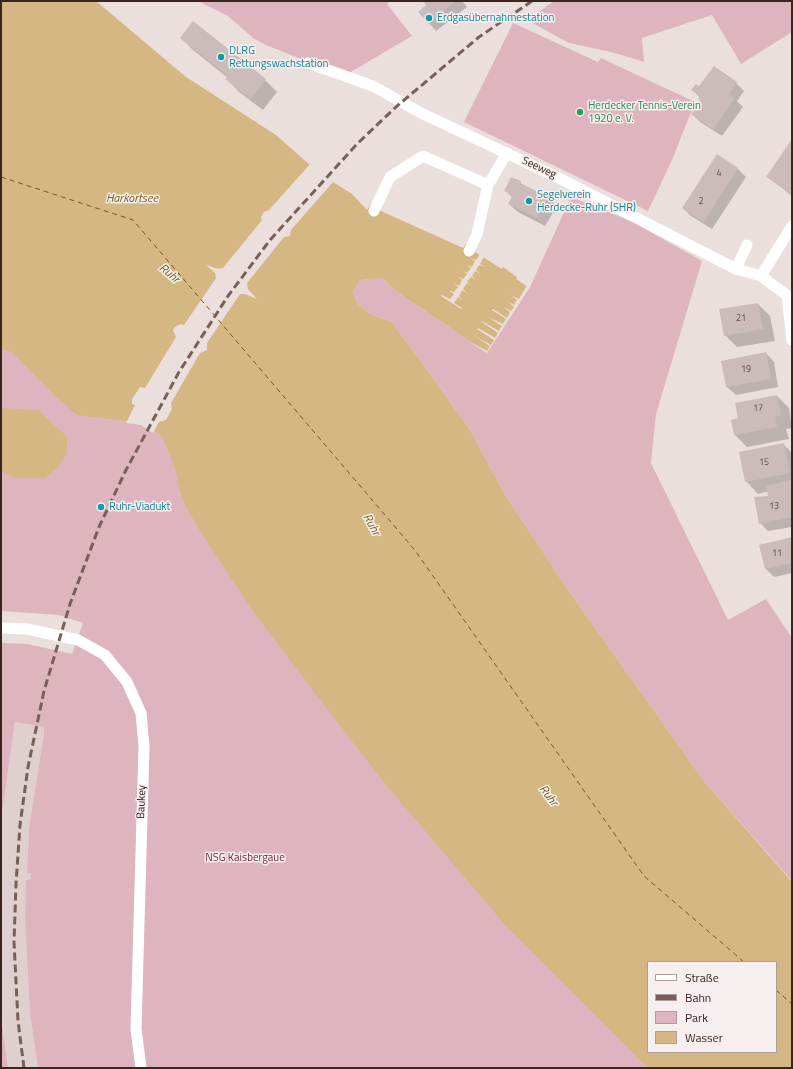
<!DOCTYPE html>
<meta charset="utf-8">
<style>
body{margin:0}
#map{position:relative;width:793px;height:1069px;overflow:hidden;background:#ebdfde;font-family:"Titillium Web",sans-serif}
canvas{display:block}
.frame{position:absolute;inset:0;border:2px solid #3b251f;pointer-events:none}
.legend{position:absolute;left:647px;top:961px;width:130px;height:92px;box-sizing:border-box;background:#f7efef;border:1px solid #ac9e9c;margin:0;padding:5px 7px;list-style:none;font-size:12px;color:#3b251f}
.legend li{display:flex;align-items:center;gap:8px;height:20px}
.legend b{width:20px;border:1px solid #ac9e9c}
</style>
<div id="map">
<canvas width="793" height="1069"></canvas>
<div class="frame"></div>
<ul class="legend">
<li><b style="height:5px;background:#fff"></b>Straße</li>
<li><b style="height:5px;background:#785f59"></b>Bahn</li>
<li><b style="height:11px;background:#deb5bf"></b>Park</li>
<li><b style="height:11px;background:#d4b782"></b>Wasser</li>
</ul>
</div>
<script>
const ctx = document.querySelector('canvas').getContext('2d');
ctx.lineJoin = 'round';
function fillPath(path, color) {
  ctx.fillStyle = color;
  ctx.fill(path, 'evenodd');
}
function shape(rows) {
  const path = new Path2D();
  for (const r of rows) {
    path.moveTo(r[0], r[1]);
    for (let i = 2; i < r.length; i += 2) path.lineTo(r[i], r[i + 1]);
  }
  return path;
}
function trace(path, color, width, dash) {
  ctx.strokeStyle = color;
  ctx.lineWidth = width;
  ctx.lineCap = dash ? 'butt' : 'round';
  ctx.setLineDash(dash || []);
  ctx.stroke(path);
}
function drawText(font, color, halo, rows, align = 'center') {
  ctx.font = font + ' "Titillium Web",sans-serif';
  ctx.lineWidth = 3;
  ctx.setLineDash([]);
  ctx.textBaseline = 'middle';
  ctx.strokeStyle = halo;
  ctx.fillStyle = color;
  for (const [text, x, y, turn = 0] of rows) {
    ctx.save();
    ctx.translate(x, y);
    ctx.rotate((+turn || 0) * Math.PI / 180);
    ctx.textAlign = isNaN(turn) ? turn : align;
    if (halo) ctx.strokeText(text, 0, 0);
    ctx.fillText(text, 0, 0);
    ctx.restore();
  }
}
fillPath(shape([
 [15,722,44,727,44,733,29,828,27,872,31,873,31,879,26,880,25,919,30,1014,38,1068,8,1068,1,1012,1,820]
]), '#dfd0cf');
fillPath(shape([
 [198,1,390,1,387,4,412,36,344,76,266,45,253,38,228,16],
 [554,1,792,1,792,32,741,64,712,15,642,38,644,62,611,52,569,43,527,20],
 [513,23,598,62,601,58,695,102,672,160,648,211,464,122],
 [571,197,633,222,702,261,656,414,651,463,728,620,766,599,792,638,792,881,704,781,568,590,505,495,469,428,392,322,370,314,358,304,353,292,360,280,382,278,397,292,487,353,530,287],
 [1,285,85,316,648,1052,687,1068,38,1068,30,1014,25,919,26,880,31,879,31,873,27,873,29,828,44,733,44,727,15,722,1,820,1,643,28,644,72,654,83,623,59,615,1,611],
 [1,1012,2,1023,8,1068,1,1068]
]), '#deb5bf');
fillPath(shape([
 [1,1,96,1,186,77,276,135,319,173,352,194,367,210,373,201,381,204,381,211,463,248,466,244,476,249,475,252,502,269,503,267,517,277,516,279,528,287,487,353,397,292,382,278,360,280,353,292,358,304,370,314,392,322,469,428,505,495,568,590,704,781,792,882,792,1068,648,1068,506,926,382,780,318,697,253,611,200,531,182,499,175,469,162,436,142,423,77,415,54,395,12,352,1,349],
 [648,962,776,962,776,1052,648,1052],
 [1,408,38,410,67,437,67,453,59,466,45,478,15,478,1,471]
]), '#d4b782');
fillPath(shape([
 [311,163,338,183,333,182,291,230,290,236,284,237,247,283,248,289,257,299,245,294,240,294,207,343,207,350,200,353,171,403,172,409,166,420,159,422,153,433,141,425,126,423,135,405,132,404,132,399,140,387,145,388,176,337,173,330,175,327,181,324,184,325,216,278,215,273,206,265,218,269,223,268,262,220,261,217,264,212,269,210],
 [480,254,484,256,480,264,486,267,479,265,476,270,480,274,475,271,472,276,476,280,471,277,467,282,472,287,467,283,463,289,468,294,462,290,459,296,463,300,458,297,454,303,462,308,461,309,441,296,442,295,450,299,454,294,449,291,454,292,458,287,453,283,459,286,462,280,458,276,463,279,467,274,462,270,467,273,471,268,466,264,472,267,475,261,470,258,476,260],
 [527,285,529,287,487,353,470,342,487,351,490,346,473,335,491,345,494,340,477,329,478,328,495,338,498,333,482,322,482,321,499,331,502,326,488,317,503,324,506,319,492,310,493,309,507,318,510,312,504,307,511,311,514,307,507,301,514,305,517,300,511,295,519,299]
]), '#ebdfde');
fillPath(shape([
 [424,1,462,1,467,7,436,31,419,12,427,5],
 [181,38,265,80,277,92,263,110,239,92,227,79,228,78,193,50],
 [736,83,744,91,737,101,743,107,722,136,700,122,692,114,702,100,693,90],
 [792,142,792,196,767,176],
 [717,156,738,169,746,177,712,229,691,216,683,208],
 [520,182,524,186,549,198,557,206,545,226,518,212,509,204,513,198,506,191],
 [758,304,770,316,775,341,737,347,725,335],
 [766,353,774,362,778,387,736,395,727,387,723,362],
 [777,396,789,408,792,428,786,429,789,439,747,447,735,435,739,419],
 [783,444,792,453,792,527,768,531,760,523,769,496,769,491,758,494,746,481],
 [792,538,792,573,774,577,766,569,760,546]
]), '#0003');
trace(shape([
 [1,177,133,220,414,549,644,876,744,962],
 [776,990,792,1004]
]), '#7a5816', 1, [5, 4]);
fillPath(shape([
 [423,1,456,1,428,23,418,12,426,5],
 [193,21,266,79,250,99,225,79,228,76,180,38],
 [714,66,737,82,729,94,735,98,713,129,691,114,700,100,698,99,700,96,691,90,696,84,699,86],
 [792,139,792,192,791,194,766,177],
 [717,154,738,168,704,222,682,208],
 [511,177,521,181,520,183,549,197,537,218,508,204,513,195,504,191],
 [758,303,763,329,724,336,719,309],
 [766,352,771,379,726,387,721,361],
 [777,395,781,415,775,417,777,427,734,435,731,420,738,418,735,403],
 [784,443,790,473,745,482,739,452],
 [791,480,792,517,759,524,754,497,768,496,766,486],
 [792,537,792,563,765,569,759,545]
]), '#cbb');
trace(shape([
 [374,211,390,177,423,156,488,185],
 [469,251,477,234,488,185,507,153],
 [736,269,747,245]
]), '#fff', 11);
trace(shape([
 [308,63,373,86,421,113,555,176,736,269,761,276,792,226],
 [761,276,792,299],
 [787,296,792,340],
 [1,628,27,629,78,640,105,655,127,682,141,713,144,747,136,1029,141,1068]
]), '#fff', 11);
trace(shape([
 [24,1068,18,1021,14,942,16,884,20,825,28,767,44,691,70,604,99,527,126,470,179,372,228,296,270,240,357,144,397,106,479,37,532,1]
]), '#785f59', 3, [8, 4]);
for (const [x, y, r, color] of [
 [429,18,4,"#0f9aa8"],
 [221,57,4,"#0f9aa8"],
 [580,112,4,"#2e9e5b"],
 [529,201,4,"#0f9aa8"],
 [101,507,4,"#0f9aa8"]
]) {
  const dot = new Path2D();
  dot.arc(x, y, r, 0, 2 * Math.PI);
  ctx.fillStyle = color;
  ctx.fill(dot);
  trace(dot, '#f7efef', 1.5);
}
drawText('9px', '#5f4a46', null, [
 ["4",719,174],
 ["2",701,202],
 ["21",741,319],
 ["19",746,370],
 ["17",758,409],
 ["15",764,463],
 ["13",774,507],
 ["11",777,554]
]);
drawText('11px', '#0d838f', '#f7efef', [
 ["Erdgasübernahmestation",437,18],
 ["DLRG",229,51],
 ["Rettungswachstation",229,64],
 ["Segelverein",537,195],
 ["Herdecke-Ruhr (SHR)",537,208],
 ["Ruhr-Viadukt",109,507]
], 'left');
drawText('11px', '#27864d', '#f7efef', [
 ["Herdecker Tennis-Verein",588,106],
 ["1920 e. V.",588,119]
], 'left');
drawText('11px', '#3b251f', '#f7efef', [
 ["Seeweg",539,168,25],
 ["Baukey",142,802,-88]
]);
drawText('11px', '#742730', '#f7efef', [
 ["NSG Kaisbergaue",245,858]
]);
drawText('italic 12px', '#7a5816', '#f7efef', [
 ["Harkortsee",132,199],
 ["Ruhr",169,274,40],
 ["Ruhr",371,525,61],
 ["Ruhr",548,796,53]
]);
</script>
